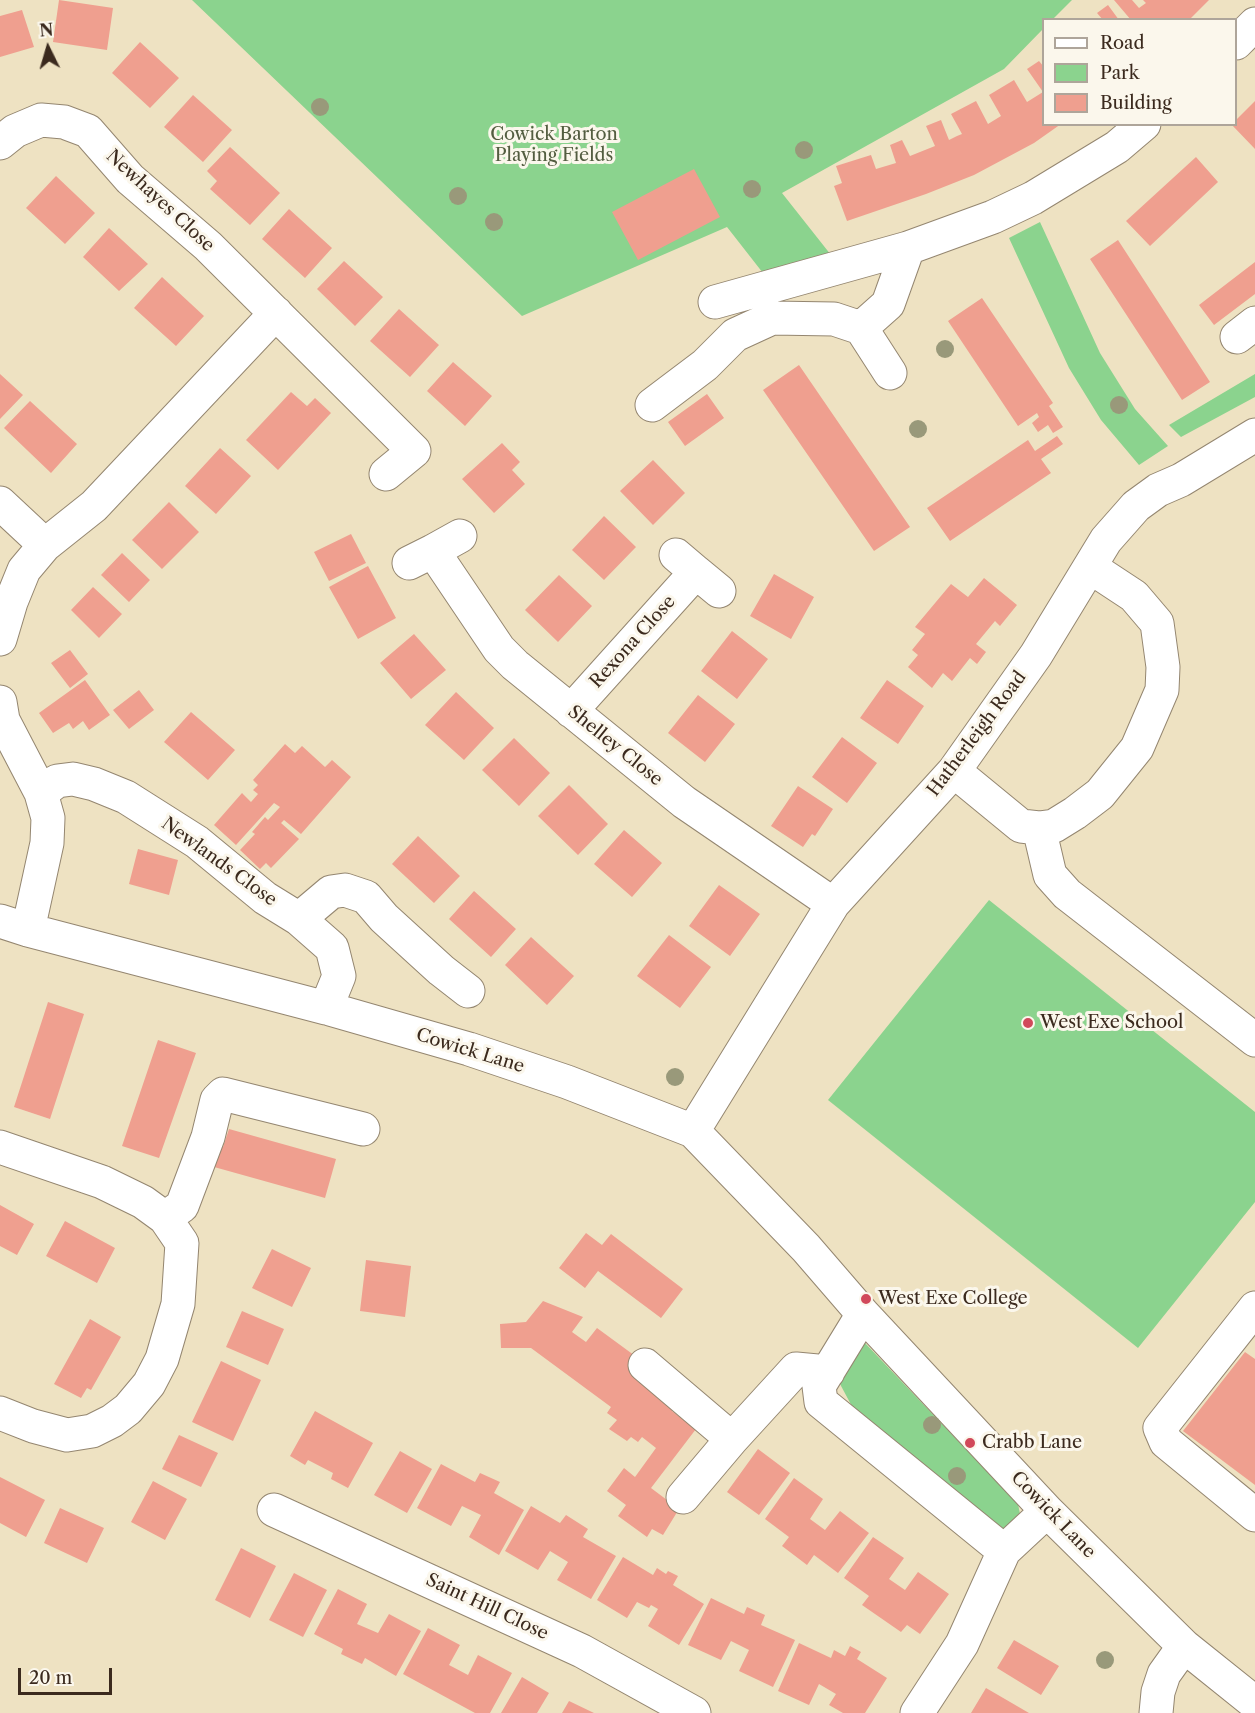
<!DOCTYPE html>
<style>
body{margin:0}
#map{position:relative;width:1255px;height:1713px;overflow:hidden;background:#eee2c2;font-family:"Libre Caslon Text",serif}
canvas{display:block}
.legend{position:absolute;left:1042px;top:18px;width:195px;height:108px;box-sizing:border-box;background:#fbf7ec;border:2px solid #aea59a;margin:0;padding:8px 10px;list-style:none;font-size:18px;color:#3b2a1e}
.legend li{display:flex;align-items:center;gap:12px;height:30px}
.legend b{width:30px;border:2px solid #aea59a}
.north{position:absolute;left:18px;top:18px;width:60px;height:60px;-webkit-text-stroke:4px #fbf7ec;paint-order:stroke;rotate:355deg;font-size:16px;font-weight:700;line-height:24px;text-align:center;color:#3b2a1e}
.north::after{content:'';display:block;margin:auto;width:21px;height:27px;background:#3b2a1e;clip-path:polygon(50% 0,100% 100%,50% 72%,0 100%)}
.scale{position:absolute;left:18px;top:1668px;width:94px;height:27px;box-sizing:border-box;border:3px solid #3b2a1e;border-top:0;padding-left:8px;font-size:18px;line-height:21px;white-space:nowrap;color:#3b2a1e;-webkit-text-stroke:4px #fbf7ec;paint-order:stroke}
</style>
<div id="map">
<canvas width="1255" height="1713"></canvas>
<ul class="legend">
<li><b style="height:8px;background:#fff"></b>Road</li>
<li><b style="height:16px;background:#8bd38e"></b>Park</li>
<li><b style="height:16px;background:#ef9f8f"></b>Building</li>
</ul>
<div class="north">N</div>
<div class="scale">20 m</div>
</div>
<script>
const ctx = document.querySelector('canvas').getContext('2d');
ctx.lineJoin = 'round';
function fillPath(path, color) {
  ctx.fillStyle = color;
  ctx.fill(path, 'evenodd');
}
function shape(rows) {
  const path = new Path2D();
  for (const r of rows) {
    path.moveTo(r[0], r[1]);
    for (let i = 2; i < r.length; i += 2) path.lineTo(r[i], r[i + 1]);
  }
  return path;
}
function trace(path, color, width, dash) {
  ctx.strokeStyle = color;
  ctx.lineWidth = width;
  ctx.lineCap = dash ? 'butt' : 'round';
  ctx.setLineDash(dash || []);
  ctx.stroke(path);
}
function drawText(font, color, halo, rows, align = 'center') {
  ctx.font = font + ' "Libre Caslon Text",serif';
  ctx.lineWidth = 6;
  ctx.setLineDash([]);
  ctx.textBaseline = 'middle';
  ctx.strokeStyle = halo;
  ctx.fillStyle = color;
  for (const [text, x, y, turn = 0] of rows) {
    ctx.save();
    ctx.translate(x, y);
    ctx.rotate((+turn || 0) * Math.PI / 180);
    ctx.textAlign = isNaN(turn) ? turn : align;
    if (halo) ctx.strokeText(text, 0, 0);
    ctx.fillText(text, 0, 0);
    ctx.restore();
  }
}
fillPath(shape([
 [192,0,1072,0,1053,19,1044,20,1043,29,1004,69,782,193,831,255,770,282,727,227,522,316],
 [1040,222,1100,353,1135,409,1168,446,1139,465,1101,420,1069,368,1009,238],
 [1255,374,1255,397,1181,437,1169,425],
 [989,900,1255,1112,1255,1202,1138,1348,828,1100],
 [865,1343,1018,1504,1020,1514,1005,1533,855,1412,840,1384,841,1362,853,1344]
]), '#8bd38e');
fillPath(shape([
 [59,0,113,8,107,50,53,42],
 [1114,0,1132,0,1139,8,1146,3,1143,0,1209,0,1189,20,1131,20],
 [1108,5,1119,20,1103,20,1097,13],
 [22,10,34,47,0,57,0,16],
 [140,42,179,78,150,108,112,73],
 [1039,61,1044,67,1044,124,1061,124,1034,143,974,175,926,194,847,221,834,186,842,183,836,166,871,155,876,169,896,163,890,145,902,140,910,156,935,146,926,126,941,120,949,140,957,136,962,134,951,114,976,101,988,124,1001,116,989,95,1014,80,1027,102,1043,92,1027,69],
 [193,95,232,130,203,162,164,127],
 [1255,101,1255,149,1231,124,1236,124,1236,120],
 [230,147,280,193,250,225,210,189,217,181,207,171],
 [1196,157,1218,182,1150,246,1126,221],
 [694,169,720,217,638,260,612,212],
 [56,176,95,213,65,244,26,208],
 [289,209,332,248,305,278,262,239],
 [109,228,148,264,119,291,83,257],
 [1118,240,1210,382,1182,400,1090,259],
 [344,261,383,297,355,326,317,289],
 [1255,262,1255,294,1214,325,1199,305],
 [162,277,204,316,176,346,134,308],
 [982,298,1053,403,1049,406,1063,427,1053,433,1048,425,1038,432,1032,423,1039,417,1037,413,1018,426,948,321],
 [399,309,439,345,410,377,370,341],
 [453,362,492,396,465,426,427,391],
 [799,365,910,527,874,551,763,390],
 [0,374,23,395,0,419],
 [291,392,307,406,315,398,331,413,278,470,246,440],
 [707,394,724,418,685,446,668,422],
 [30,401,77,444,51,473,4,428],
 [1057,436,1063,444,1041,459,1051,473,950,541,927,508,1028,440,1035,451],
 [502,443,520,462,512,470,525,484,494,513,462,479],
 [220,448,251,476,216,514,185,486],
 [653,460,685,493,653,525,620,491],
 [169,502,199,532,162,569,132,540],
 [604,516,636,547,604,580,572,550],
 [351,534,366,563,329,581,314,552],
 [122,553,150,580,129,602,101,575],
 [368,566,396,618,358,639,329,587],
 [774,574,814,597,791,639,750,616],
 [559,575,592,606,558,642,525,610],
 [984,578,1017,605,1000,626,995,621,976,644,986,652,977,664,970,658,952,681,943,673,932,688,908,667,918,655,912,650,925,634,915,627,951,584,968,597],
 [93,587,122,614,99,638,71,610],
 [732,631,768,659,737,699,701,671],
 [414,634,446,670,411,699,380,663],
 [70,650,88,674,70,688,51,663],
 [85,680,110,715,89,730,83,721,73,729,69,723,53,733,39,713],
 [887,680,924,706,898,744,860,718],
 [139,690,154,710,129,729,113,710],
 [456,692,494,728,464,760,425,725],
 [698,695,735,724,705,762,668,733],
 [191,712,235,750,208,780,164,742],
 [842,737,877,763,847,803,812,777],
 [514,738,550,773,519,806,482,770],
 [285,744,295,753,302,746,325,767,332,760,351,777,301,834,284,820,281,823,299,839,271,868,266,863,260,869,240,850,255,834,252,832,265,817,268,820,280,807,274,803,236,845,214,825,242,793,251,802,258,794,253,790,258,785,253,780],
 [569,785,608,824,578,855,538,816],
 [798,786,833,809,815,836,812,834,803,847,771,826],
 [624,830,662,863,632,897,594,864],
 [418,836,460,876,434,903,392,864],
 [138,849,178,860,169,895,129,884],
 [719,885,760,914,730,956,689,926],
 [474,891,516,929,491,957,449,919],
 [669,935,711,967,680,1008,637,976],
 [531,937,574,976,547,1005,505,965],
 [48,1002,84,1014,50,1119,14,1107],
 [158,1040,196,1053,159,1158,122,1146],
 [229,1129,336,1159,325,1198,207,1165,212,1145,223,1147],
 [0,1205,34,1224,17,1255,0,1246],
 [65,1221,115,1248,97,1283,46,1256],
 [586,1233,602,1245,611,1234,683,1289,661,1318,598,1271,585,1288,559,1268],
 [272,1249,311,1268,292,1307,252,1288],
 [366,1260,411,1266,405,1317,360,1311],
 [543,1301,583,1317,572,1332,586,1342,597,1328,642,1361,631,1374,675,1407,672,1411,696,1429,651,1488,679,1509,663,1535,652,1529,647,1537,618,1516,626,1505,607,1491,624,1468,635,1477,656,1448,642,1437,638,1442,631,1437,627,1441,609,1429,617,1420,607,1413,611,1407,531,1348,501,1348,500,1324,526,1322],
 [242,1311,284,1329,268,1365,226,1347],
 [90,1319,121,1337,91,1390,87,1388,81,1398,54,1384],
 [1245,1352,1255,1359,1255,1485,1183,1431],
 [221,1361,261,1380,233,1441,192,1422],
 [315,1411,373,1443,348,1488,331,1479,333,1473,308,1460,305,1465,290,1456],
 [179,1435,218,1453,201,1487,162,1469],
 [758,1449,790,1473,759,1515,727,1492],
 [400,1451,432,1469,407,1513,374,1495],
 [441,1464,475,1482,480,1473,500,1482,494,1493,524,1510,499,1555,469,1537,481,1515,462,1506,451,1526,417,1508],
 [0,1477,45,1500,26,1537,0,1523],
 [794,1478,823,1499,810,1519,825,1530,840,1511,869,1533,838,1573,814,1555,807,1565,782,1546,789,1537,765,1519],
 [153,1481,187,1499,165,1540,131,1522],
 [531,1506,560,1523,566,1515,588,1529,583,1537,616,1556,591,1599,557,1580,568,1562,550,1551,538,1570,505,1551],
 [60,1508,104,1528,87,1563,44,1543],
 [873,1537,904,1558,889,1579,905,1590,918,1572,949,1594,920,1634,907,1625,901,1632,862,1605,869,1596,844,1578],
 [241,1548,276,1566,250,1618,215,1600],
 [623,1557,653,1575,657,1568,666,1574,668,1571,678,1576,673,1585,704,1604,679,1645,648,1626,658,1609,651,1605,649,1608,637,1602,627,1618,597,1600],
 [294,1573,327,1590,303,1637,269,1620],
 [338,1589,367,1604,357,1624,378,1633,389,1614,421,1631,396,1676,365,1658,362,1664,341,1654,343,1649,314,1634],
 [711,1598,744,1614,747,1607,765,1615,761,1625,795,1640,773,1687,739,1671,749,1650,731,1641,721,1660,688,1645],
 [428,1628,460,1645,449,1665,468,1675,478,1655,512,1673,490,1713,475,1713,403,1674],
 [1014,1640,1059,1666,1041,1695,997,1668],
 [799,1643,831,1658,834,1650,845,1656,850,1646,861,1652,857,1659,887,1678,865,1713,843,1713,829,1705,836,1694,819,1684,809,1705,778,1691],
 [522,1677,549,1693,537,1713,501,1713],
 [986,1688,1029,1713,971,1713],
 [569,1701,594,1713,562,1713]
]), '#ef9f8f');
const minor = shape([
 [1236,43,1255,24],
 [0,143,15,131,41,120,64,122,88,131,130,179,208,246,414,451,386,474],
 [715,302,908,248],
 [1237,337,1255,323],
 [890,373,861,328,888,304,908,248,993,217,1033,198,1117,147,1144,124],
 [652,405,705,365,735,335,772,318,834,319,861,328],
 [0,503,45,545],
 [433,551,460,536],
 [409,563,433,551,499,649,515,665,684,802,833,904],
 [696,572,719,591],
 [0,639,11,602,24,570,45,545,94,506,276,313],
 [0,702,3,720,41,793,48,818,47,843,28,930],
 [571,711,696,572,676,555],
 [954,771,1021,826,1039,828,1054,826,1075,813,1100,794,1137,748,1162,690,1163,667,1157,623,1134,596,1090,567],
 [41,793,57,781,73,779,94,784,126,797,197,842,265,898,299,919,332,948,339,976,326,1008],
 [1039,828,1050,875,1067,894,1255,1040],
 [299,919,331,892,345,890,366,897,384,918,441,970,468,991],
 [0,921,28,930,326,1008,469,1049,567,1082,693,1131,806,1248,863,1314,1047,1511,1184,1646,1255,1703],
 [693,1131,833,904,954,771,1036,655,1106,540,1136,506,1158,490,1181,480,1255,435],
 [0,1147,102,1182,143,1202,165,1218,182,1243,178,1304,162,1359,149,1384,128,1409,112,1421,92,1431,67,1435,33,1426,0,1413],
 [165,1218,182,1206,208,1137,217,1100,223,1094,363,1129],
 [1255,1308,1160,1428,1166,1442,1255,1515],
 [863,1314,819,1386,821,1402,1004,1551],
 [645,1365,732,1439],
 [683,1497,732,1439,796,1369,828,1372],
 [274,1510,582,1651,694,1713],
 [917,1713,962,1644,1004,1551,1047,1511],
 [1156,1713,1158,1692,1164,1674,1184,1646]
]);
trace(minor, '#948670', 35);
trace(minor, '#fff', 33);
ctx.fillStyle = '#99997a';
for (const [x, y] of [
 [320,107],
 [804,150],
 [752,189],
 [458,196],
 [494,222],
 [945,349],
 [1119,405],
 [918,429],
 [675,1077],
 [932,1425],
 [957,1476],
 [1105,1660]
]) {
  ctx.beginPath();
  ctx.arc(x, y, 9, 0, 2 * Math.PI);
  ctx.fill();
}
for (const [x, y, r, color] of [
 [1028,1023,6,"#d1495b"],
 [866,1299,6,"#d1495b"],
 [970,1443,6,"#d1495b"]
]) {
  const dot = new Path2D();
  dot.arc(x, y, r, 0, 2 * Math.PI);
  ctx.fillStyle = color;
  ctx.fill(dot);
  trace(dot, '#fbf7ec', 2);
}
drawText('18px', '#535d40', '#fbf7ec', [
 ["Cowick Barton",554,135],
 ["Playing Fields",554,156]
]);
drawText('18px', '#3b2a1e', '#fbf7ec', [
 ["Newhayes Close",160,201,43],
 ["Rexona Close",633,642,-48],
 ["Hatherleigh Road",977,734,-53],
 ["Shelley Close",615,746,39],
 ["Newlands Close",219,862,36],
 ["Cowick Lane",470,1051,17],
 ["Cowick Lane",1053,1515,46],
 ["Saint Hill Close",487,1607,25]
]);
drawText('18px', '#3b2a1e', '#fbf7ec', [
 ["West Exe School",1040,1023],
 ["West Exe College",878,1299],
 ["Crabb Lane",982,1443]
], 'left');
</script>
